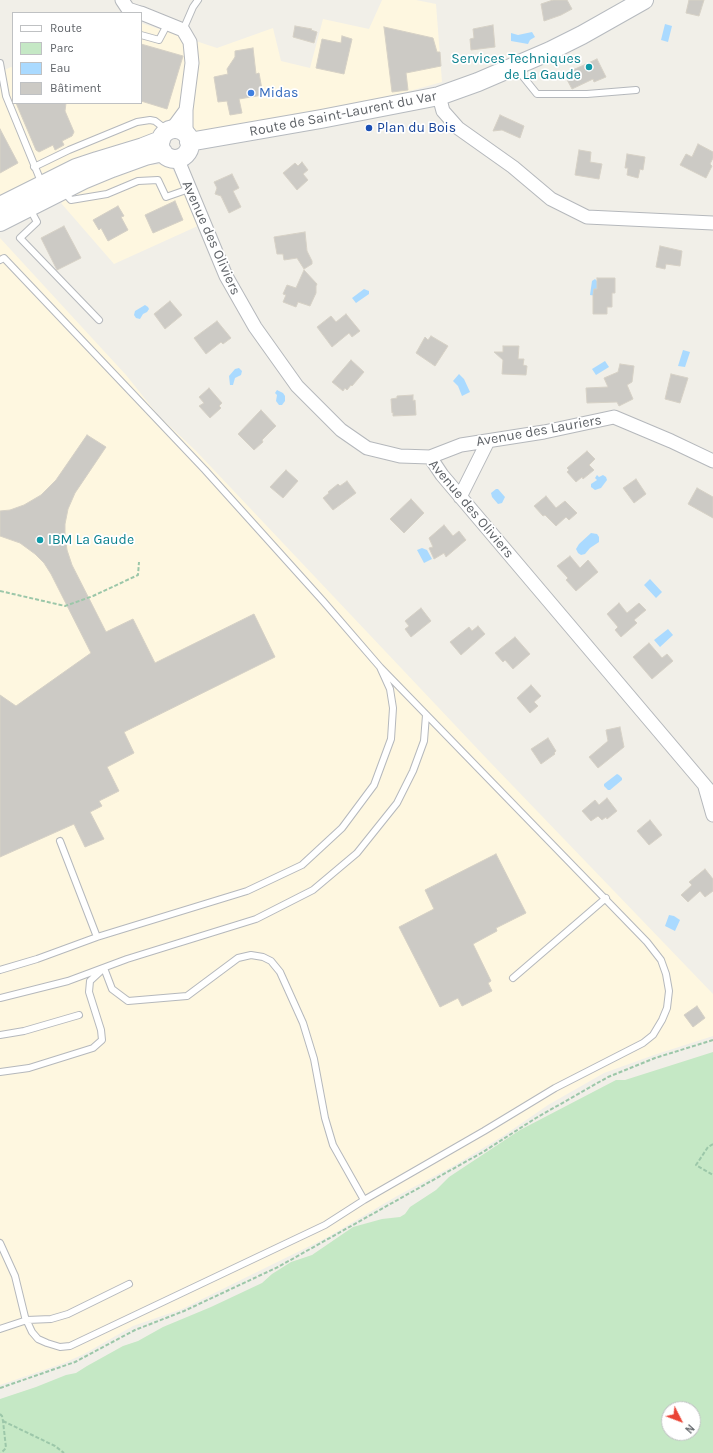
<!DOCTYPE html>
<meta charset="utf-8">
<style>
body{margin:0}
#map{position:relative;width:713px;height:1453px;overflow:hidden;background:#f1efe8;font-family:Karla,sans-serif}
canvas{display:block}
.legend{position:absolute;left:12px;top:12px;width:130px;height:92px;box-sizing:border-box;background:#fff;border:1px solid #bfc1c3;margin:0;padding:5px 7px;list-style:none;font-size:12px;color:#5f6368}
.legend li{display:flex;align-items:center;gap:8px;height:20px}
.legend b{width:20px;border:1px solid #bfc1c3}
.north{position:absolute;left:661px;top:1401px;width:40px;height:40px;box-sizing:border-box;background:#fff;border:1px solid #bfc1c3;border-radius:50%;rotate:132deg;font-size:11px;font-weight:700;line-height:16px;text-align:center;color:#5f6368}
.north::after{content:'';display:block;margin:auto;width:14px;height:18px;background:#ea4335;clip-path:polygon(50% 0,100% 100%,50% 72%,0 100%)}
</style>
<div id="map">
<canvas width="713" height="1453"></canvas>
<ul class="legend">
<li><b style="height:5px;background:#fff"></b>Route</li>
<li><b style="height:11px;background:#c5e8c5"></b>Parc</li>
<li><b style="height:11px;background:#aadaff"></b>Eau</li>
<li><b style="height:11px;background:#cccac5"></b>Bâtiment</li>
</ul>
<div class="north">N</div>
</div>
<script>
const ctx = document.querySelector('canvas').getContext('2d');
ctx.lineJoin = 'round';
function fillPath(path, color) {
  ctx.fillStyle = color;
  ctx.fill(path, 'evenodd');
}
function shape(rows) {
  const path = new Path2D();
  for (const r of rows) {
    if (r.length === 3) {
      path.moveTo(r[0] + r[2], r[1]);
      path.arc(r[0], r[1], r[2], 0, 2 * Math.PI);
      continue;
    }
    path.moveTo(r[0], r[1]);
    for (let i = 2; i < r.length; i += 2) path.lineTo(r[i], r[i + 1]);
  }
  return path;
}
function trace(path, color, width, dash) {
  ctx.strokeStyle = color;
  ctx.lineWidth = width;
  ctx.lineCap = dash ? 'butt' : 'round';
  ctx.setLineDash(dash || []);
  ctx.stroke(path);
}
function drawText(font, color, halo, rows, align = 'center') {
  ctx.font = font + ' Karla,sans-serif';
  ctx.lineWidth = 3.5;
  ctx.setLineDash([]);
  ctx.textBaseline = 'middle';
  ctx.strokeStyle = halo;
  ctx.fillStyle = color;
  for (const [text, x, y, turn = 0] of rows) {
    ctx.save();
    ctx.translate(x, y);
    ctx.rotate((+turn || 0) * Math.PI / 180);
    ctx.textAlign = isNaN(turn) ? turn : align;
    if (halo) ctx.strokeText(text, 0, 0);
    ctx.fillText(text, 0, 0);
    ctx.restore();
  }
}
fillPath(shape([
 [382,0,416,0,436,4,442,82,363,104,202,132,70,164,0,202,0,72,11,67,13,68,13,103,141,103,141,23,217,48,273,28,281,61,310,68,323,19,369,29],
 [170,164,200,225,114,264,61,203,80,188,150,165],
 [0,238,126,375,158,415,196,451,488,760,713,994,713,1036,654,1055,604,1073,548,1105,503,1136,455,1165,397,1196,326,1238,182,1309,133,1326,84,1354,64,1363,0,1385]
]), '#fef7e0');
fillPath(shape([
 [713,1052,713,1453,0,1453,0,1399,36,1387,66,1375,76,1373,87,1366,123,1346,138,1341,163,1327,211,1307,262,1283,272,1274,291,1262,312,1255,353,1227,382,1219,400,1217,405,1214,410,1207,436,1190,449,1177,520,1130,616,1080,625,1080],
 [669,1409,693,1409,693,1433,669,1433]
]), '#c5e8c5');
fillPath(shape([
 [665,24,672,26,668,42,661,40],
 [532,32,535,37,530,40,528,44,511,41,511,33,518,35],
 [595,279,597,281,597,296,590,295,592,281],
 [364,289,369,291,369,294,356,303,352,298],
 [145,305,148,307,149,309,147,312,143,314,140,319,136,318,134,315,135,311],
 [683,350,690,352,685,367,678,366],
 [605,361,609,367,596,375,592,369],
 [239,368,242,371,241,375,235,378,233,385,230,385,229,376,235,369],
 [459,374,464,379,470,392,462,396,458,386,453,381],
 [277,390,283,393,285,396,285,401,282,405,279,405,276,401,277,395,275,393],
 [597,475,599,477,603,475,606,477,607,480,601,488,595,490,591,487,591,484,597,480,595,478],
 [496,489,498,489,505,497,502,503,498,504,492,497,491,493],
 [591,533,597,534,599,537,599,542,590,548,585,554,581,555,578,553,576,549,579,544],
 [422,548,427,550,432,559,424,563,417,550],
 [650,579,662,592,656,598,644,585],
 [668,629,673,635,660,647,654,640],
 [617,774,619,775,622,778,622,780,610,790,608,790,604,786,604,784],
 [669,915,674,916,680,920,675,931,665,926]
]), '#aadaff');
const building = shape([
 [553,0,567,0,572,9,561,15,544,21,541,4,553,0],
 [689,0,704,0,699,16,686,13,689,0],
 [493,25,495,47,471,50,470,39,474,38,473,29,493,25],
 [295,26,312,29,311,30,317,32,314,43,293,37,295,26],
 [384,27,433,38,437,52,440,52,441,66,406,73,408,90,392,92,384,27],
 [342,36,352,39,344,74,316,68,322,39,341,43,342,36],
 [141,44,183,56,167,109,141,101,141,44],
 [253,48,256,74,259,73,263,95,239,99,242,113,230,115,227,101,218,102,214,77,228,74,227,69,235,57,235,51,253,48],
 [597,59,606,77,594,82,593,79,572,89,564,74,597,59],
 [16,103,66,103,65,111,74,132,72,136,62,141,64,145,55,150,53,145,39,152,36,150,16,103],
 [500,115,524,126,520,138,502,130,493,131,500,115],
 [0,129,18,163,0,173,0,129],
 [698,144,713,152,713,158,710,164,712,166,706,178,680,165,686,154,692,157,698,144],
 [579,150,591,152,590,162,602,164,599,179,575,175,579,150],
 [627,154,645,157,643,170,640,169,638,178,627,175,628,168,625,168,627,154],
 [302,162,308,170,303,174,308,180,297,190,283,173,295,163,298,166,302,162],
 [232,174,239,188,233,191,241,207,229,213,221,196,215,194,217,188,214,182,232,174],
 [175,201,183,220,153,233,145,215,175,201],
 [118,206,124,216,121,217,128,230,108,241,101,228,99,230,93,220,118,206],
 [64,226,81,258,57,270,41,238,64,226],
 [305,232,307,251,312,261,312,264,304,269,297,258,284,260,283,254,277,254,274,237,305,232],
 [660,246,682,251,680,266,666,264,665,269,656,267,660,246],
 [304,270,317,284,316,286,316,293,310,306,298,302,296,307,283,302,286,295,283,294,287,285,296,288,304,270],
 [597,278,615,278,615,293,612,293,612,307,607,307,607,314,593,314,593,295,594,289,597,289,597,278],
 [170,301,182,315,165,329,154,314,170,301],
 [346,314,360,331,352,337,349,333,332,347,317,327,331,316,336,322,346,314],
 [217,321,231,338,223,344,221,342,206,354,194,338,217,321],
 [431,336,448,346,435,366,416,353,425,337,428,340,431,336],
 [503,346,519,346,518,359,524,359,523,365,527,366,526,375,502,374,503,360,494,352,503,352,503,346],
 [351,360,364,372,352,386,351,385,347,390,345,388,343,391,332,382,351,360],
 [620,364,634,366,632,382,627,385,633,399,619,406,617,402,587,403,586,388,608,387,604,378,618,372,620,364],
 [671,374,688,378,680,403,665,399,671,374],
 [209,388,222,403,219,406,221,408,210,418,199,406,204,403,199,397,209,388],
 [413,395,413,401,415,400,416,415,393,416,393,412,392,413,391,399,397,398,397,396,413,395],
 [261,410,276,426,262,440,263,442,254,450,238,434,261,410],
 [87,435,106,447,75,493,68,509,65,524,65,535,67,550,72,565,106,632,133,619,155,663,254,614,275,657,124,732,134,753,107,767,119,791,99,801,102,806,90,812,104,839,85,847,74,824,0,857,0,695,16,706,91,653,51,574,44,563,35,554,20,543,0,536,0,511,10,510,24,505,41,495,56,480,87,435],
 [587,451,595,459,589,465,594,470,583,479,582,477,576,482,567,472,569,470,567,468,587,451],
 [286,470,298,481,283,498,270,487,286,470],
 [636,479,646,494,634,503,623,488,636,479],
 [347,481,356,493,333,510,323,498,329,493,328,492,338,484,340,486,347,481],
 [697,488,713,497,713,518,688,504,697,488],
 [546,496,556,508,565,501,577,513,569,520,566,517,556,526,545,515,543,516,534,506,546,496],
 [411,499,424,513,404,533,390,519,411,499],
 [444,525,453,536,459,531,466,540,446,557,444,553,434,559,429,548,433,547,429,538,444,525],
 [570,556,580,568,588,560,598,572,576,591,566,580,568,578,557,566,570,556],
 [619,603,627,613,639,603,646,610,634,620,637,623,621,637,615,630,618,627,607,614,619,603],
 [421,608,431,621,411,637,405,629,409,626,405,621,421,608],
 [478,626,485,634,461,655,450,642,469,627,472,631,478,626],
 [515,637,530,654,513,669,505,660,503,662,495,653,515,637],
 [649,643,662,658,667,654,673,661,652,679,633,657,649,643],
 [531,685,541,696,534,702,538,706,530,713,517,698,531,685],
 [620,727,624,747,598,768,589,757,608,741,606,730,620,727],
 [548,738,556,751,554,753,555,754,541,764,531,749,548,738],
 [607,798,617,811,607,819,606,817,602,820,598,816,591,821,582,811,595,800,599,805,607,798],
 [650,820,662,835,649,845,637,831,650,820],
 [496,854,526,913,496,928,497,931,473,944,491,981,488,983,492,991,462,1006,458,998,440,1007,399,927,434,909,425,890,496,854],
 [705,869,713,879,713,891,705,897,700,891,688,902,681,895,692,885,689,882,705,869],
 [697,1006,705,1018,693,1027,684,1015,697,1006]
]);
fillPath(building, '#cccac5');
trace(building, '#d6d1c6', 1);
const lane = shape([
 [183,30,193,7,198,0],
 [141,35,159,40,168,23],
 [0,63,6,96,42,184],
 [516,68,537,94,587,94,636,90],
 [34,167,69,150,137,122,150,120,155,121,168,131],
 [63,191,71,200,107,194,138,181,158,180,166,197,189,189],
 [30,209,37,222,20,238,99,320],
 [0,260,4,258,205,470,323,601,380,667,390,689,393,708,391,739,374,785,342,828,302,865,247,891,97,937,37,959,0,970],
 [60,841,97,937],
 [513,978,606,898],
 [0,998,68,981,127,959,256,919,313,890,357,853,397,803,413,771,424,741,426,715],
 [0,1035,24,1031,79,1015],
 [0,1072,29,1068,93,1048,102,1040,101,1030,89,992,90,981,104,968,112,989,128,1001,187,996,238,958,251,955,263,957,271,961,280,972,303,1023,314,1059,325,1118,333,1145,364,1200],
 [0,1243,15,1276,25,1317,32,1332,38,1339,47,1343,60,1347,70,1346,325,1225,364,1200,484,1131,555,1088,643,1043,653,1035,662,1020,667,1008,669,991,666,974,661,960,647,942,380,667],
 [0,1329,27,1320,51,1319,68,1314,129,1284]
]);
const street = shape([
 [122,0,128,9,140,13],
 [141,13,183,30,190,42,192,63,186,110,186,135],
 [439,96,443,111,458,128,513,167,551,199,587,217,713,223],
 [172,129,186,110],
 [177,158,226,276,255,327,297,386,341,430,367,448,400,456,430,457,461,445,544,432,614,417,671,441,713,461],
 [430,457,442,475,713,795],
 [460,497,488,441],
 [705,787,713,815]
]);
const secondary = shape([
 [175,144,15],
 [189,142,321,119,439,96,478,82,550,51,582,35,644,0],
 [0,206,76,168,97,161,143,147,161,140],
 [0,222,83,180,112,168,145,156,163,152]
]);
trace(lane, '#b5b8bc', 8);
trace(street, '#b5b8bc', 15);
trace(secondary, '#b6babf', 20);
trace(shape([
 [0,591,65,606,93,596,138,575,139,562],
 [713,1144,708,1147,696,1165,713,1175],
 [0,1388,75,1362,135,1330,184,1311,278,1267,483,1152,536,1118,608,1077,655,1058,713,1040],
 [0,1414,2,1416,3,1421,6,1448,1,1453],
 [3,1421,55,1446,64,1453]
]), '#9cc7a9', 2, [4, 2]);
trace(lane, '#fff', 6);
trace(street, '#fff', 13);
trace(secondary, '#fff', 18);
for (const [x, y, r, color] of [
 [589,67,4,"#0f9aa8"],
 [251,93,4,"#3f7fe0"],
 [369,128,4,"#1a4fb4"],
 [40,540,4,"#0f9aa8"]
]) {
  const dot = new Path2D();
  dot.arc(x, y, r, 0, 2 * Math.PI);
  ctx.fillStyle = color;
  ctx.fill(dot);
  trace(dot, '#fff', 1.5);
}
drawText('14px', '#0d838f', '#fff', [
 ["Services Techniques",581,59],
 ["de La Gaude",581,75],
 ["IBM La Gaude",48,540,"left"]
], 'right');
drawText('14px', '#366cbe', '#fff', [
 ["Midas",259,93]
], 'left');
drawText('14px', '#5f6368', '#fff', [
 ["Route de Saint-Laurent du Var",343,114,-11],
 ["Avenue des Oliviers",211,238,66],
 ["Avenue des Lauriers",539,431,-10],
 ["Avenue des Oliviers",471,509,50]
]);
drawText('14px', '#164399', '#fff', [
 ["Plan du Bois",377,128]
], 'left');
</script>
